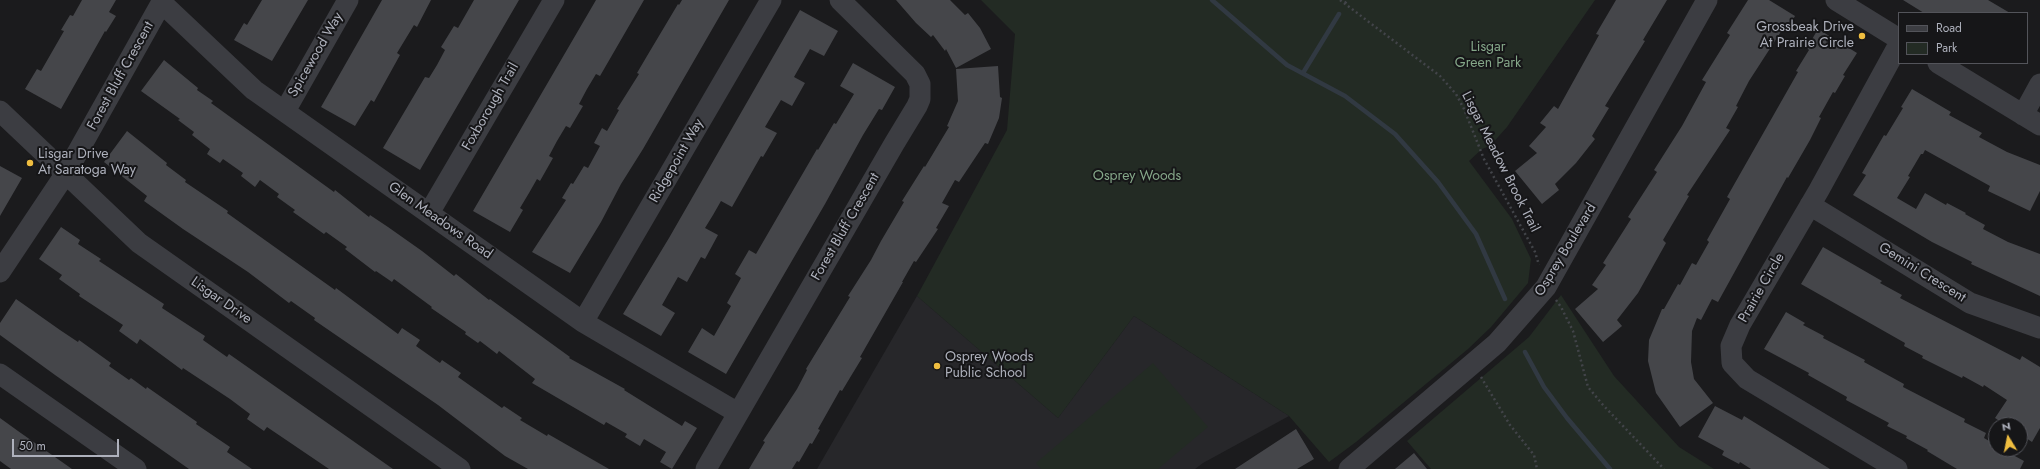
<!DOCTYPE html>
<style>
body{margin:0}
#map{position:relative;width:2040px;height:469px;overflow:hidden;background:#1b1b1d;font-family:Jost,sans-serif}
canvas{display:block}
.legend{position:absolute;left:1898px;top:12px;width:130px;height:52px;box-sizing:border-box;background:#161618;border:1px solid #53545a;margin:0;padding:5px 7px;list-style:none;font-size:12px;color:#aeb1bc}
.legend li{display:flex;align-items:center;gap:8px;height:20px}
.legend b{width:20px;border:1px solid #53545a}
.north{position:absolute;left:1988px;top:417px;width:40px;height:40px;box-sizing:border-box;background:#161618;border:1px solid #53545a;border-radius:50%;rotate:350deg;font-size:11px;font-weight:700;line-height:16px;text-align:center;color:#aeb1bc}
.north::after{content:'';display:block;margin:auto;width:14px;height:18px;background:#f0be40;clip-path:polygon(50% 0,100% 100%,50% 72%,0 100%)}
.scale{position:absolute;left:12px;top:439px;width:107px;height:18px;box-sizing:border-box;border:2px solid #aeb1bc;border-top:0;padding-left:5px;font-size:12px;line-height:14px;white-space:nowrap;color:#aeb1bc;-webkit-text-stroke:3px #161618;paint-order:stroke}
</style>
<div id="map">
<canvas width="2040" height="469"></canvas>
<ul class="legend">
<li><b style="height:5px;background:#3c3d42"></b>Road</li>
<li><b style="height:11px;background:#232b24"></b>Park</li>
</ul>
<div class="north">N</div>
<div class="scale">50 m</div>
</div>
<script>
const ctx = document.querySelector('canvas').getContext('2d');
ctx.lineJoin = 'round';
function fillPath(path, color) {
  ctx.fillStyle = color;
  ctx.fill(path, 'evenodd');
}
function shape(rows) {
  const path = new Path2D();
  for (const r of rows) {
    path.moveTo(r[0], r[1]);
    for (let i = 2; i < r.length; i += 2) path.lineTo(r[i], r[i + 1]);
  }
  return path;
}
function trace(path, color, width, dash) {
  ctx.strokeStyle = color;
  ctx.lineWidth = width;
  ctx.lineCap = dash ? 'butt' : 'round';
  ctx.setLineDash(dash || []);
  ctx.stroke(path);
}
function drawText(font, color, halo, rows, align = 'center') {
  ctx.font = font + ' Jost,sans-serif';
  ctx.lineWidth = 4;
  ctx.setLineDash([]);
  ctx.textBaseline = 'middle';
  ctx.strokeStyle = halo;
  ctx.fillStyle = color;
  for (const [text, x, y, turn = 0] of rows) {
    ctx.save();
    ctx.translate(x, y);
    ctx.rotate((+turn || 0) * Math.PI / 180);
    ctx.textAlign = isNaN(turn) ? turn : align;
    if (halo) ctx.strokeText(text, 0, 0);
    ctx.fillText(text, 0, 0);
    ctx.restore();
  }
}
fillPath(shape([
 [917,296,1058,418,1134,316,1289,416,1203,463,1195,469,817,469]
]), '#27272a');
fillPath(shape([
 [981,0,1595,0,1507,127,1490,146,1482,149,1469,161,1512,219,1531,259,1528,283,1491,327,1468,349,1356,442,1329,462,1289,416,1134,316,1058,418,917,296,1007,130,1015,34],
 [1561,295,1614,376,1679,447,1714,469,1431,469,1407,441,1529,337],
 [1153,363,1208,427,1158,469,1041,469,1036,463]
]), '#232b24');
trace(shape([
 [1212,0,1287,65,1345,96,1395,134,1438,182,1476,234,1505,299],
 [1303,73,1339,14],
 [1525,352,1544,387,1567,418,1610,469]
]), '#313942', 4.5);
fillPath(shape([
 [82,0,116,0,109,12,116,16,106,32,105,31,61,109,25,89,37,69,41,71,64,31,61,30,70,15,73,16],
 [262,0,308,0,272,61,234,40,244,23,247,25],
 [382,0,431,0,417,27,414,25,397,53,400,55,374,102,371,100,355,126,321,107],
 [474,0,519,0,420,170,383,148,425,77,429,78,437,65,445,50,441,47,454,26,458,28],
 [596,0,644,0,600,76,596,74,587,89,579,104,583,106,570,128,566,126,557,141,549,156,553,158,540,181,537,179,529,193,520,208,523,210,510,232,473,211],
 [682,0,729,0,643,149,621,184,601,222,570,273,532,252,566,200,562,198,571,183,573,184,584,166,588,168,600,146,594,143,602,128,607,131,619,110,617,109,639,74,637,73,647,56,678,4,679,5],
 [896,0,950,0,965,15,968,13,980,28,991,49,956,68,946,49,945,51,933,35,931,37,916,23],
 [1616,0,1667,0,1643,40,1645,41,1605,106,1609,108,1592,136,1595,139,1576,163,1555,184,1559,190,1542,204,1515,171,1537,153,1529,146,1546,127,1540,123,1554,106,1558,109,1599,35,1596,34],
 [1748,0,1769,0,1795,16,1786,32,1782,30,1749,81,1736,106,1738,107,1726,128,1730,130,1687,195,1689,196,1663,240,1666,243,1638,293,1617,320,1622,326,1603,342,1575,309,1598,289,1592,285,1606,265,1603,263,1631,219,1628,217,1657,172,1654,170,1682,126,1706,82,1702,80,1730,35,1727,33],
 [1903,0,1988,0,2010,13,1924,13],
 [800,10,838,31,824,56,810,49,794,77,805,83,792,106,781,100,765,127,777,133,763,157,761,156,732,207,721,201,713,215,705,228,718,235,705,259,701,257,687,282,678,277,662,305,675,313,661,336,623,314,669,238],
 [1818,29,1857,53,1843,75,1845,76,1835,93,1833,92,1819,117,1821,118,1810,140,1788,178,1787,177,1718,302,1712,299,1701,320,1697,318,1692,331,1691,362,1694,379,1713,403,1680,427,1656,393,1648,361,1649,340,1662,309,1664,309,1678,284,1680,285,1692,263,1696,265,1709,242,1707,240,1730,199,1727,197,1798,72,1796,71,1809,50,1807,48],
 [164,60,198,88,197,90,213,101,211,103,334,192,335,190,369,217,370,215,388,227,422,251,454,276,456,274,489,300,490,299,570,357,569,358,625,389,624,390,682,426,685,421,697,428,672,469,660,462,666,452,644,439,640,446,625,437,627,434,606,422,604,425,532,383,535,379,499,351,497,354,480,341,478,343,465,334,466,332,431,308,432,307,394,279,392,282,376,271,375,272,345,249,347,247,326,232,324,234,293,212,295,210,277,197,279,194,260,180,255,187,241,176,243,173,223,159,220,163,207,154,210,149,192,135,194,132,178,120,180,119,141,91],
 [853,63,895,87,882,110,879,109,863,135,825,204,726,374,688,352,702,328,714,336,731,306,727,303,741,278,735,274,749,250,756,254,817,149,818,150,834,123,836,124,854,94,840,86],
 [998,66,1000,97,1002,98,999,118,988,144,985,143,959,182,955,180,942,203,949,206,936,228,938,229,916,262,914,261,902,282,903,282,860,357,862,358,851,376,842,391,840,390,818,429,820,430,812,444,810,443,799,462,797,461,792,469,749,469,765,442,763,441,797,389,807,370,806,369,850,297,848,296,871,260,881,241,904,202,902,201,924,166,925,167,949,127,947,126,958,101,956,69],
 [1912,89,1951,112,1949,115,1982,133,1979,137,2007,152,2040,165,2040,191,2030,211,1988,191,1990,186,1925,150,1923,154,1921,154,1908,176,1910,177,1897,198,1916,209,1925,193,1946,205,1947,203,1966,213,1965,214,1985,225,1983,229,2008,242,2040,254,2040,296,1971,264,1972,262,1932,242,1853,195,1866,175,1862,173,1884,135,1886,136,1903,108,1901,107],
 [127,131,167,163,166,165,186,180,185,182,228,211,227,213,335,290,336,288,398,334,402,328,420,340,416,346,440,363,442,360,461,373,458,377,502,408,504,406,522,418,520,420,547,436,548,434,609,469,528,469,505,456,438,405,314,320,315,318,291,301,289,303,248,272,183,229,144,201,147,196,104,162],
 [0,166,22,178,0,216],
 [61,227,80,240,78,244,101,259,99,261,164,304,162,308,205,336,203,340,227,357,229,354,393,469,329,469,267,427,264,431,247,419,250,414,230,399,183,368,182,370,140,339,137,344,119,331,123,325,79,296,80,294,59,279,62,275,39,259],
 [1823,247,1882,281,1880,283,1902,295,1900,298,1923,310,2020,360,2022,356,2040,367,2040,428,2032,442,2020,434,2020,425,2006,425,1995,418,2007,400,1984,385,1983,387,1963,376,1962,378,1922,358,1923,356,1904,346,1905,343,1801,284],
 [16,299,60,330,78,342,79,340,111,363,109,366,129,380,131,378,146,389,147,387,197,422,196,424,230,447,227,452,252,469,189,469,55,375,0,335,0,323],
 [1786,312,1805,323,1803,325,1824,336,1823,338,1865,360,1864,362,1904,384,1903,387,1965,419,1964,422,1986,433,1984,438,1996,445,1996,449,2002,449,2024,461,2020,469,1957,469,1927,451,1928,450,1906,438,1907,436,1887,426,1889,423,1846,400,1847,397,1808,375,1809,373,1764,349],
 [1715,406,1742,420,1744,416,1830,469,1751,469,1740,462,1739,464,1722,455,1724,451,1698,437],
 [0,418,18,431,72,469,11,469,0,461],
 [1296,429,1314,459,1297,469,1235,469],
 [1414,453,1427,469,1395,469]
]), '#45464a');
trace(shape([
 [1340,0,1440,76,1456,94,1464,109,1484,159,1535,252,1539,265],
 [1345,3,1348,0],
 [1556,300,1561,307,1573,331,1588,387,1603,405,1664,469],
 [1481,377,1510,425,1534,455,1537,469]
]), '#424449', 2.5, [2, 3]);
trace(shape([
 [1836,0,1899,39],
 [162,3,254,90,583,322,738,413],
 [1938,63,2040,125],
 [0,111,139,243,460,469],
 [285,111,348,0],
 [2023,115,2040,84],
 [1810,205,1970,303,2040,328],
 [429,213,554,0],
 [0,272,66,173,163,0],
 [583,322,771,0],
 [0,374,136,469],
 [706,469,894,144,917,106,920,99,920,84,915,74,840,0],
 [1349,469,1497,343,1546,287,1707,0],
 [1897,469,1747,379,1732,363,1731,346,1740,325,1819,190,1899,44]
]), '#3c3d42', 21);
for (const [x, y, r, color] of [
 [1862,36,4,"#f0be40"],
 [30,163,4,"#f0be40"],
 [937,366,4,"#f0be40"]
]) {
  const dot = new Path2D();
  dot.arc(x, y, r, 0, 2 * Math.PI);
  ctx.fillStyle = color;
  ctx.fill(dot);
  trace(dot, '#161618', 1.5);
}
drawText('14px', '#aeb1bc', '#161618', [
 ["Grossbeak Drive",1854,28,"right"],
 ["At Prairie Circle",1854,44,"right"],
 ["Lisgar Drive",38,155],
 ["At Saratoga Way",38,171],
 ["Osprey Woods",945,358],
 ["Public School",945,374]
], 'left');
drawText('14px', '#85a789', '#161618', [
 ["Lisgar",1488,48],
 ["Green Park",1488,64],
 ["Osprey Woods",1137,177]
]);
drawText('14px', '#aeb1bc', '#161618', [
 ["Spicewood Way",316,55,-60],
 ["Forest Bluff Crescent",121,76,-61],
 ["Foxborough Trail",491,107,-60],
 ["Ridgepoint Way",677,161,-60],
 ["Lisgar Meadow Brook Trail",1500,162,63],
 ["Glen Meadows Road",440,221,35],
 ["Forest Bluff Crescent",846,227,-60],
 ["Osprey Boulevard",1566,250,-59],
 ["Gemini Crescent",1922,273,32],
 ["Prairie Circle",1762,288,-60],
 ["Lisgar Drive",221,301,35]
]);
</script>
